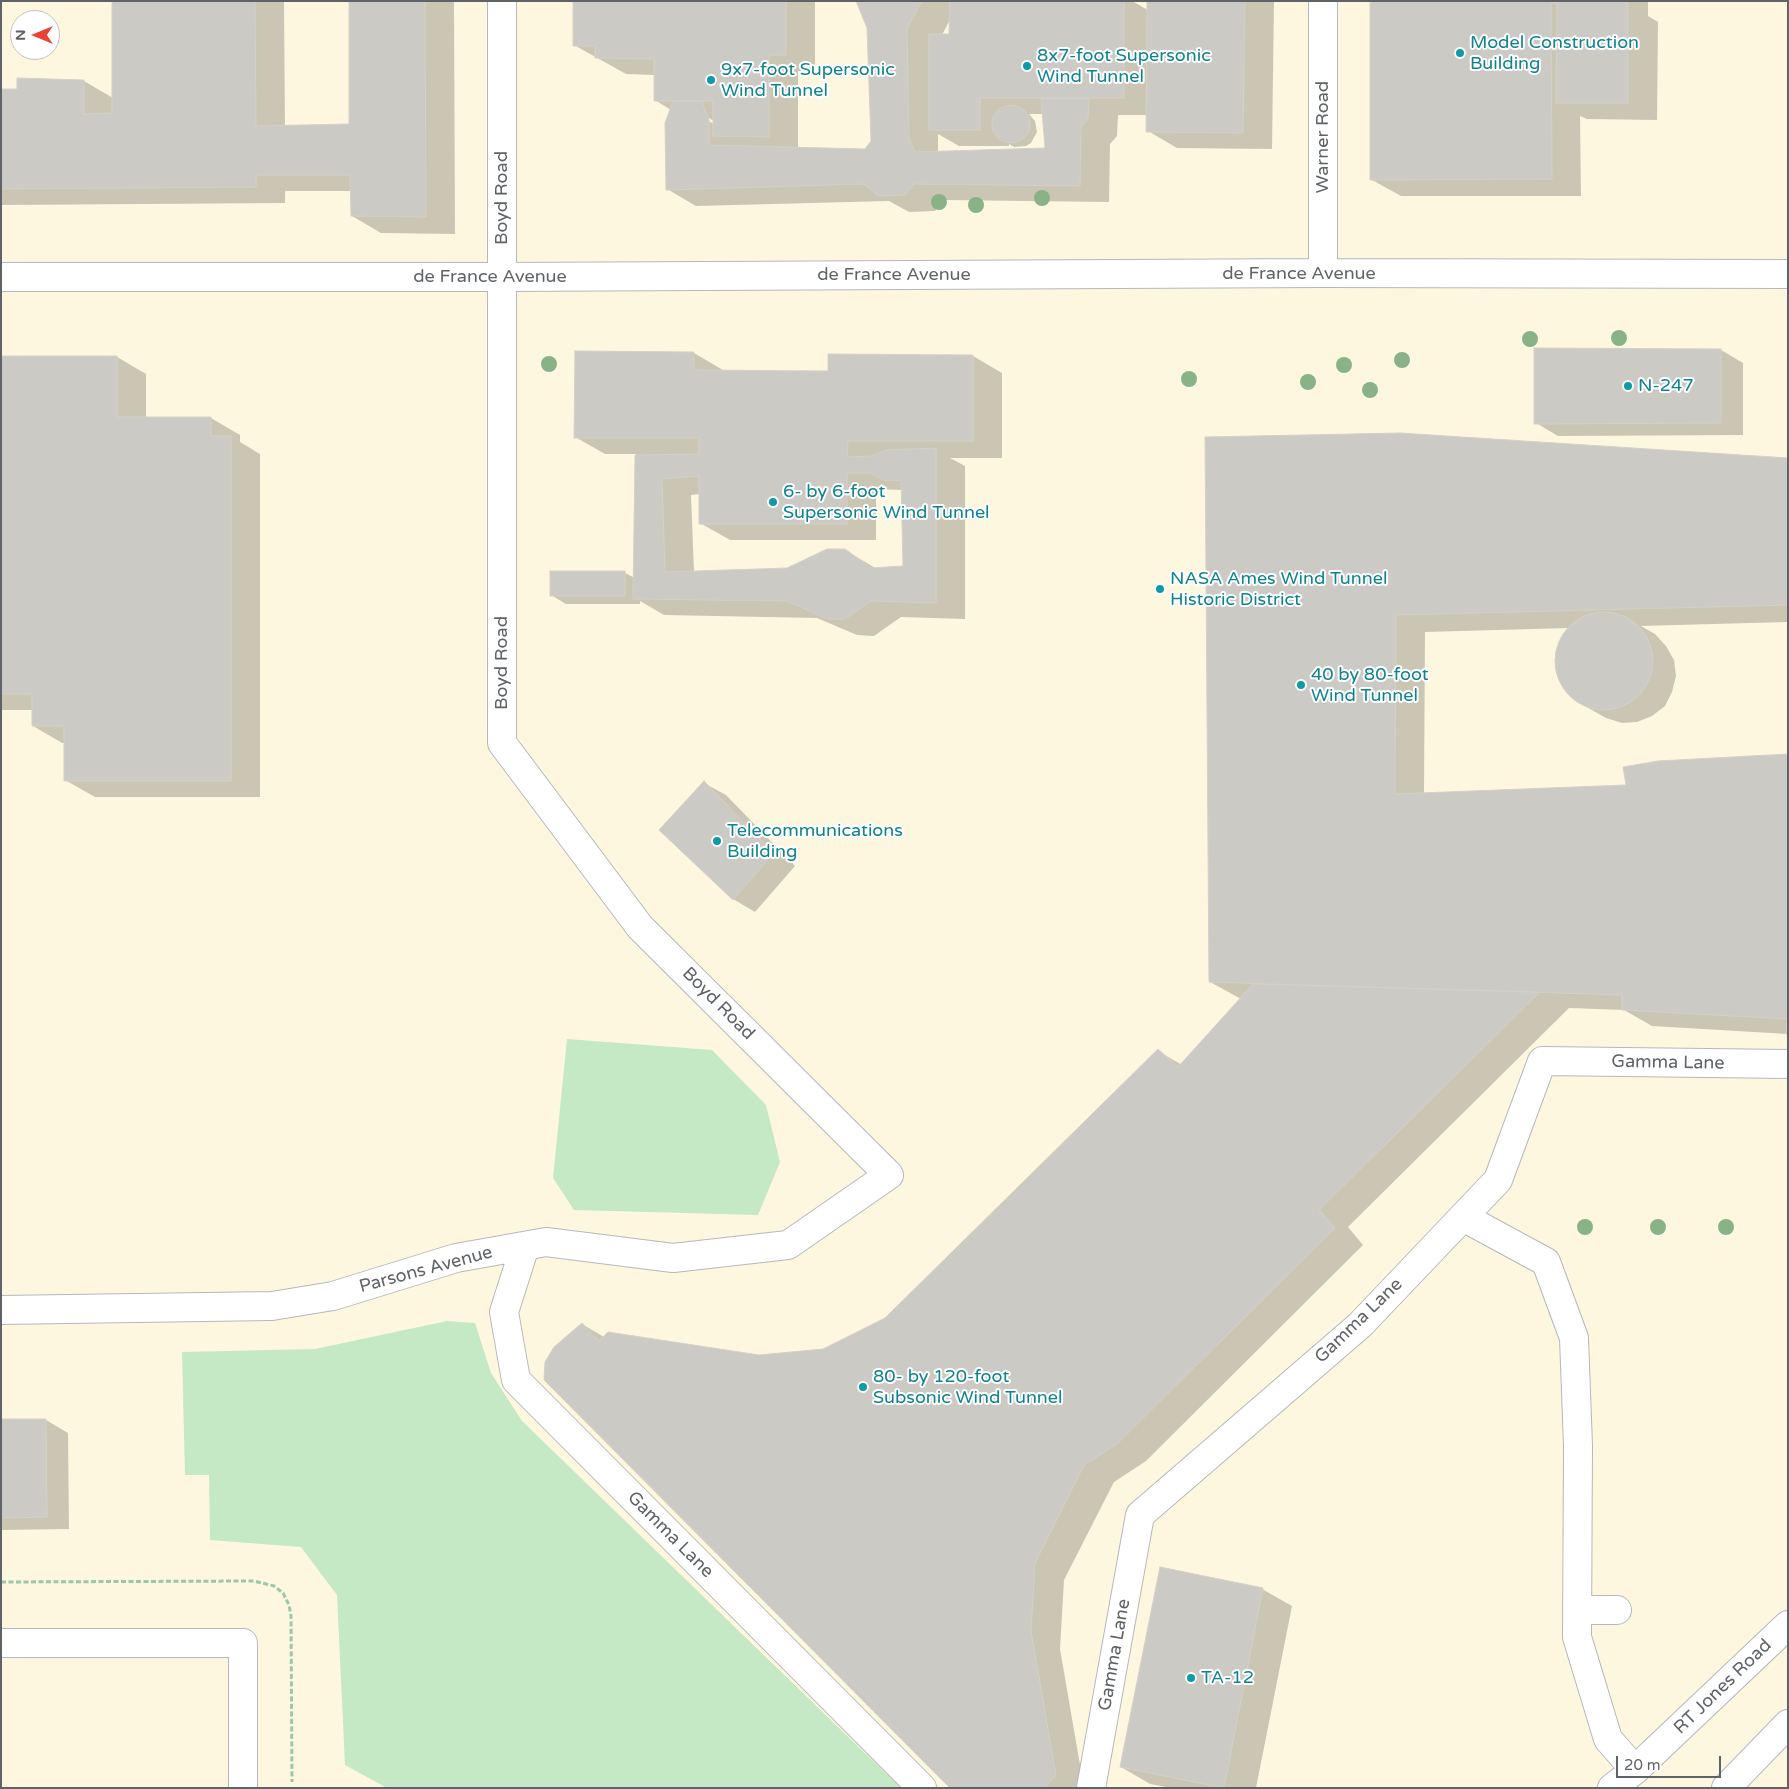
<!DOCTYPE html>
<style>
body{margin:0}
#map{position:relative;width:1789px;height:1789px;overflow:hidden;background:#f1efe8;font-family:"Varela Round",sans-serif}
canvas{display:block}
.frame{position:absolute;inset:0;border:2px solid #5f6368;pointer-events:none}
.north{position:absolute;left:10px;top:10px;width:50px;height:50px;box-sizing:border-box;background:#fff;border:1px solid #bfc1c3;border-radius:50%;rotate:270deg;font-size:14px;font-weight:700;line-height:20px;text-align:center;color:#5f6368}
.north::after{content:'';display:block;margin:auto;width:18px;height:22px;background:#ea4335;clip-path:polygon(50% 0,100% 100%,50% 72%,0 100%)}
.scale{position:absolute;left:1616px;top:1756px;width:105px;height:22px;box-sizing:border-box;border:2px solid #5f6368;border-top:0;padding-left:6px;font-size:15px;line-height:18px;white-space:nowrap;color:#5f6368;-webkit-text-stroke:4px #fff;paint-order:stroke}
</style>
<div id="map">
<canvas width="1789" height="1789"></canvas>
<div class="frame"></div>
<div class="north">N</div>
<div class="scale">20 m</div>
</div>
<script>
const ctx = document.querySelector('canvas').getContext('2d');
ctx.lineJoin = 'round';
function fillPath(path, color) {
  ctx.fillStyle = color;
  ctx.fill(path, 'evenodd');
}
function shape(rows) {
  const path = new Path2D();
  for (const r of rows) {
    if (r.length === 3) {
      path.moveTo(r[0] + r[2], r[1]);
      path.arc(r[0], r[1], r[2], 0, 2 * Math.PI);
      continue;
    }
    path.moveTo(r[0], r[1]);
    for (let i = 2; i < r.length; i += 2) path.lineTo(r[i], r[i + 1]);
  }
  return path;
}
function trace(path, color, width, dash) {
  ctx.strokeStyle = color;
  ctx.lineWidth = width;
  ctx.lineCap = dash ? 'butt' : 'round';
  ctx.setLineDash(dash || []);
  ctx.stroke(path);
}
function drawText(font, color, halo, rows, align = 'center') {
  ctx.font = font + ' "Varela Round",sans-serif';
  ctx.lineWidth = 4;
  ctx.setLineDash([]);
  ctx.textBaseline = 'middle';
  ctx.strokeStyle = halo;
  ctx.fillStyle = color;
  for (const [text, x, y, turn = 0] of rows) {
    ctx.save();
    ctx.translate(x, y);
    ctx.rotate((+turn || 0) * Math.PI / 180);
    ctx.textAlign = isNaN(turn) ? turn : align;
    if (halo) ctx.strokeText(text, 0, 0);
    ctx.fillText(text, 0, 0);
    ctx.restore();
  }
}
fillPath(shape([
 [1,1,1788,1,1788,1788,1,1788],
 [20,20,50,20,50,50,20,50]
]), '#fef7e0');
fillPath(shape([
 [567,1039,712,1050,766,1105,780,1162,758,1215,574,1210,553,1178],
 [447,1321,475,1323,491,1373,522,1421,901,1788,387,1788,345,1765,337,1595,301,1547,210,1540,209,1475,185,1475,182,1352,315,1349]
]), '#c5e8c5');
fillPath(shape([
 [113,1,284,1,285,127,350,125,351,1,454,1,455,234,381,233,352,216,351,191,285,191,285,203,1,205,1,90,18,90,84,81,113,98],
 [574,1,815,1,815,71,798,71,798,148,866,150,872,141,868,27,857,1,1132,1,1148,10,1148,1,1274,1,1272,149,1177,148,1148,131,1148,115,1118,115,1117,136,1110,144,1109,202,943,200,935,211,909,212,889,201,696,206,667,189,671,110,655,100,655,75,626,74,574,45],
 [950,20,950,35,942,35],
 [1029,114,1044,114,1047,150,938,152,938,134,959,146,1009,146,1009,144,1014,147,1026,146,1031,143,1037,132,1035,121],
 [705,116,714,121,714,124,703,118],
 [1371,1,1648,1,1648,16,1658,22,1657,120,1587,119,1580,116,1581,196,1401,196,1372,180],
 [1721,350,1743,363,1743,435,1558,436,1536,423],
 [694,353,723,370,723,372,830,372,830,356,973,356,1002,373,1002,458,950,458,965,466,965,619,901,617,874,636,857,635,817,618,664,615,640,601,640,604,566,604,551,595,625,573,635,578,636,454,605,454,575,437],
 [876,489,902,490,904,567,877,569,845,550,787,569,694,572,691,495,700,494,700,523,730,540,876,540],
 [1,357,117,357,146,374,146,418,211,418,240,435,240,442,260,454,260,797,95,797,65,780,65,743,62,743,33,726,33,710,1,710],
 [1206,438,1788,459,1788,622,1641,626,1655,634,1666,646,1674,660,1676,676,1672,692,1665,706,1652,716,1637,722,1622,723,1606,718,1583,705,1570,695,1561,683,1557,667,1557,652,1562,637,1570,628,1425,632,1424,794,1627,786,1788,755,1788,1034,1652,1026,1624,1010,1569,1008,1348,1227,1363,1245,1146,1461,1114,1482,1064,1580,1060,1649,1084,1788,952,1788,582,1324,604,1337,759,1357,823,1351,886,1319,1158,1051,1182,1065,1241,999,1210,982],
 [704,783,726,795,795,866,755,912,733,899],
 [1,1420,46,1420,68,1433,69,1529,1,1530],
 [1262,1589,1292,1606,1256,1788,1171,1788,1150,1784,1121,1767]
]), '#0003');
const building = shape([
 [112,1,255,1,256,126,349,124,349,1,425,1,426,217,351,216,350,175,256,175,256,187,1,189,1,89,17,89,17,78,84,80,84,114,112,113,112,1],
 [573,1,786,1,786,55,769,55,769,137,713,136,713,101,654,101,654,59,595,58,595,46,573,46,573,1],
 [856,1,922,1,907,28,909,139,915,152,1045,148,1041,98,1089,98,1088,119,1081,127,1080,186,914,184,905,195,878,196,864,184,666,190,665,123,673,101,702,101,709,120,709,145,865,149,871,141,867,28,856,1],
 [950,1,1124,1,1124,98,980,98,980,130,929,130,929,34,949,34,950,1],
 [1147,1,1245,1,1243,133,1146,132,1147,1],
 [1370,1,1619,1,1619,3,1628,3,1628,103,1556,103,1557,3,1551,3,1552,179,1370,180,1370,1],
 [1011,124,19],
 [1534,348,1721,349,1721,423,1534,424,1534,348],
 [575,351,694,352,694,370,828,371,828,354,973,355,973,441,848,441,847,457,872,456,885,450,936,448,936,603,871,601,845,619,827,619,787,601,633,599,635,455,699,454,699,438,574,438,575,351],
 [847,473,870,473,886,481,901,480,903,566,871,568,845,549,827,549,787,568,665,572,662,479,699,476,699,524,847,524,847,473],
 [1,356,117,356,117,417,211,417,211,436,231,436,231,781,64,781,64,726,32,726,32,694,1,694,1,356],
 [1400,433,1788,458,1788,605,1396,615,1395,794,1626,785,1623,767,1658,761,1788,754,1788,1034,1786,1034,1787,1019,1622,1010,1622,995,1209,982,1205,437,1400,433],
 [550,571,625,571,625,596,550,596,550,571],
 [1604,661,49],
 [704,781,773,853,733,900,659,830,704,781],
 [1253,984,1540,992,1319,1210,1335,1228,1117,1444,1084,1465,1035,1563,1031,1631,1056,1775,1045,1788,950,1788,544,1380,545,1362,554,1347,582,1323,599,1341,608,1332,759,1355,823,1349,885,1318,1158,1049,1178,1067,1253,984],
 [1,1419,46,1419,47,1517,1,1518,1,1419],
 [1160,1567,1263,1588,1224,1788,1120,1767,1160,1567]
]);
fillPath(building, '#cccac5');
trace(building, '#d6d1c6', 1);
const minor = shape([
 [1323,1,1323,273],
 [1,277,502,277,1323,273,1788,274],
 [1463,1217,1546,1262,1574,1338,1578,1446,1577,1637,1608,1739,1635,1770],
 [525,1246,504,1312,516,1380,922,1788],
 [1,1310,272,1306,333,1296,456,1258,546,1242,673,1258,788,1245,889,1175,640,927,502,743,502,1],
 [1577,1610,1617,1610],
 [1,1643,243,1643,243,1788],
 [1091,1788,1140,1515,1360,1325,1498,1180,1542,1061,1788,1064],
 [1612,1788,1635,1770,1788,1625],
 [1726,1788,1788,1724]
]);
trace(minor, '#b5b8bc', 30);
trace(shape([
 [1,1582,254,1581,274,1586,283,1593,289,1605,291,1616,292,1782]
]), '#9cc7a9', 3, [5, 2.5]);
trace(minor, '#fff', 28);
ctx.fillStyle = '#89b387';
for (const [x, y] of [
 [1042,198],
 [939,202],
 [976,205],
 [1619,338],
 [1530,339],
 [1402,360],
 [549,364],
 [1344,365],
 [1189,379],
 [1308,382],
 [1370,390],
 [1585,1227],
 [1658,1227],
 [1726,1227]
]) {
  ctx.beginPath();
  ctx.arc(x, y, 8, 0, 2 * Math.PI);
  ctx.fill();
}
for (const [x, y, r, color] of [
 [1460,53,5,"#0f9aa8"],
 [1027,66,5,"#0f9aa8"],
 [711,80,5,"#0f9aa8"],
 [1628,386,5,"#0f9aa8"],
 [773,502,5,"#0f9aa8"],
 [1160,589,5,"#0f9aa8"],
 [1301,685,5,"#0f9aa8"],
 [717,841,5,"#0f9aa8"],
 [863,1387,5,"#0f9aa8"],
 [1191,1678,5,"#0f9aa8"]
]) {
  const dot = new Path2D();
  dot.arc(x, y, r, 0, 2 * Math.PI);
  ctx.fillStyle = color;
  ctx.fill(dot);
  trace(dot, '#fff', 2);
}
drawText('18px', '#0d838f', '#fff', [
 ["Model Construction",1470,43],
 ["Building",1470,64],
 ["8x7-foot Supersonic",1037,56],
 ["Wind Tunnel",1037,77],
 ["9x7-foot Supersonic",721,70],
 ["Wind Tunnel",721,91],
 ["N-247",1638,386],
 ["6- by 6-foot",783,492],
 ["Supersonic Wind Tunnel",783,513],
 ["NASA Ames Wind Tunnel",1170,579],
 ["Historic District",1170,600],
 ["40 by 80-foot",1311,675],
 ["Wind Tunnel",1311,696],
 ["Telecommunications",727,831],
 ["Building",727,852],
 ["80- by 120-foot",873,1377],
 ["Subsonic Wind Tunnel",873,1398],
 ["TA-12",1201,1678]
], 'left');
drawText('18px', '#5f6368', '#fff', [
 ["Warner Road",1323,137,-90],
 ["Boyd Road",502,198,-90],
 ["de France Avenue",1299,274],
 ["de France Avenue",894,275],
 ["de France Avenue",490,277],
 ["Boyd Road",502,663,-90],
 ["Boyd Road",718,1004,45],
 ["Gamma Lane",1668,1063,1],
 ["Parsons Avenue",426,1270,-15],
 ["Gamma Lane",1359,1321,-44],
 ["Gamma Lane",670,1535,45],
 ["Gamma Lane",1115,1655,-80],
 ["RT Jones Road",1723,1687,-44]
]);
</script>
